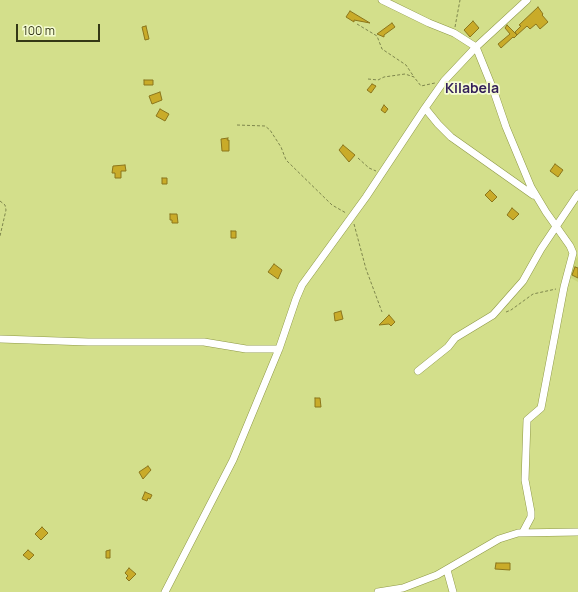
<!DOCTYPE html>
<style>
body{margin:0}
#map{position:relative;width:578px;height:592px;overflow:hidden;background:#d3df8b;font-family:Manrope,sans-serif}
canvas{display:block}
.scale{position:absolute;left:16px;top:24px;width:84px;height:18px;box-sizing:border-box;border:2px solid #343816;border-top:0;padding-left:5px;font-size:12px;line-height:14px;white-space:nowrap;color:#343816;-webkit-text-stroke:3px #f5fcd3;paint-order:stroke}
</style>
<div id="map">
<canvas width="578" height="592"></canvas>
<div class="scale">100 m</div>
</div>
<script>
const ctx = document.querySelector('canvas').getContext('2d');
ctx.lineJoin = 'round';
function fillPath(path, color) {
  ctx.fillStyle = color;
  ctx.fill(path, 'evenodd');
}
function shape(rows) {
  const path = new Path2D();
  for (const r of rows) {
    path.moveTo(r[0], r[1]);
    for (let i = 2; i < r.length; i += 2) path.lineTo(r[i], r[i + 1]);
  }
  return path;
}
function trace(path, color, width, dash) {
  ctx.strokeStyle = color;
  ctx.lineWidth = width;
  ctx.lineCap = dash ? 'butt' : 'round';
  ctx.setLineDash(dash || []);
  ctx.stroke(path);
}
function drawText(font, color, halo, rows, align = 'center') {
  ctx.font = font + ' Manrope,sans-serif';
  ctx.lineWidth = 3.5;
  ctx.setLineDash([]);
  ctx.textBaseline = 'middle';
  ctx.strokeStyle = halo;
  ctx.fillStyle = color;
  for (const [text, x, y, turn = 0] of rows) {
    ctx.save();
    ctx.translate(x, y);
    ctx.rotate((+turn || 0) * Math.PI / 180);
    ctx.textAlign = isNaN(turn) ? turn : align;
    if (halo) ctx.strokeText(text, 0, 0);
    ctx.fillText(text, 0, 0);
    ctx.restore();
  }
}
fillPath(shape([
 [578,256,578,282,566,275]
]), '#c9d579');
const building = shape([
 [538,7,543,14,542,15,548,22,540,29,536,24,530,29,527,26,517,35,515,32,521,26,519,25,538,7],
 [350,11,370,23,354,20,354,22,346,17,350,11],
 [473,21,479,28,470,37,464,30,473,21],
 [392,23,395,27,384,35,384,37,377,34,392,23],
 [507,25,517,35,514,38,513,37,501,48,498,44,510,34,505,28,507,25],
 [146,26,149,39,145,40,142,27,146,26],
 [144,80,153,80,153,85,144,85,144,80],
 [372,84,376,86,371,93,367,90,372,84],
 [160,92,162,100,152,104,149,96,160,92],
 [384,105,388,109,385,113,381,110,384,105],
 [160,109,169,114,165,121,156,116,160,109],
 [228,138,227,140,229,140,229,151,222,151,221,139,228,138],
 [343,145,355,155,349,162,339,150,343,145],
 [555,164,563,170,558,177,550,171,555,164],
 [125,165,126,171,121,171,121,178,115,178,115,173,112,173,113,166,125,165],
 [162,178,167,178,167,184,162,184,162,178],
 [490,190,497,197,492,202,485,195,490,190],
 [512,208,519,214,513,220,507,215,512,208],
 [170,214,177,214,178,223,172,223,172,220,170,220,170,214],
 [231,231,236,231,236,238,231,238,231,231],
 [274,264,282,270,278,279,268,272,274,264],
 [575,267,578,268,578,278,572,275,575,267],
 [341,311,343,319,335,321,334,313,341,311],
 [389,315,395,322,391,326,389,324,379,325,389,315],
 [315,398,320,398,321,407,315,407,315,398],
 [148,466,151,470,143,479,139,472,148,466],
 [145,492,152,495,150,499,148,498,147,501,142,499,145,492],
 [42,527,48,533,41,540,35,534,42,527],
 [28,550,34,555,29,560,23,555,28,550],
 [110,550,110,558,106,558,106,551,110,550],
 [496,563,510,563,510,570,495,569,496,563],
 [129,568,136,574,129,581,126,578,128,576,125,573,129,568]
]);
fillPath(building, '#c9ab29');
trace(building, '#8b761c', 1);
const street = shape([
 [382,0,429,23,454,33,476,47,493,89,506,127,531,187,546,212,570,246,573,253,564,287,541,408,527,420,525,480,531,512,531,517,523,532],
 [425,108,438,124,451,137,533,195],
 [0,339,88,342,204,342,246,349,279,349],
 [418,371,448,347,455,338,493,315,523,281,541,249,578,194],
 [447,570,453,592],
 [165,592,233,460,279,349,296,299,302,285,366,197,425,108,444,81,476,47,527,0],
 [378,592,403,588,437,575,499,539,518,533,578,532]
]);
trace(street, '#8e9846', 8);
trace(shape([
 [357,24,377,36,382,49,406,65,414,77],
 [455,27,460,0],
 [368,79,378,80,384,77,405,74,414,77,421,86,435,83],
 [237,125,265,126,270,130,281,147,286,160,332,205,346,213],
 [358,158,369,168,376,171],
 [0,201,5,205,6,210,0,236],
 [354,224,366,269,382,312],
 [506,312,511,310,533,294,556,289]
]), '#7e864d', 1, [3, 2]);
trace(street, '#fff', 7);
drawText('bold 14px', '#331f59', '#f5fcd3', [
 ["Kilabela",472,89]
]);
</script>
